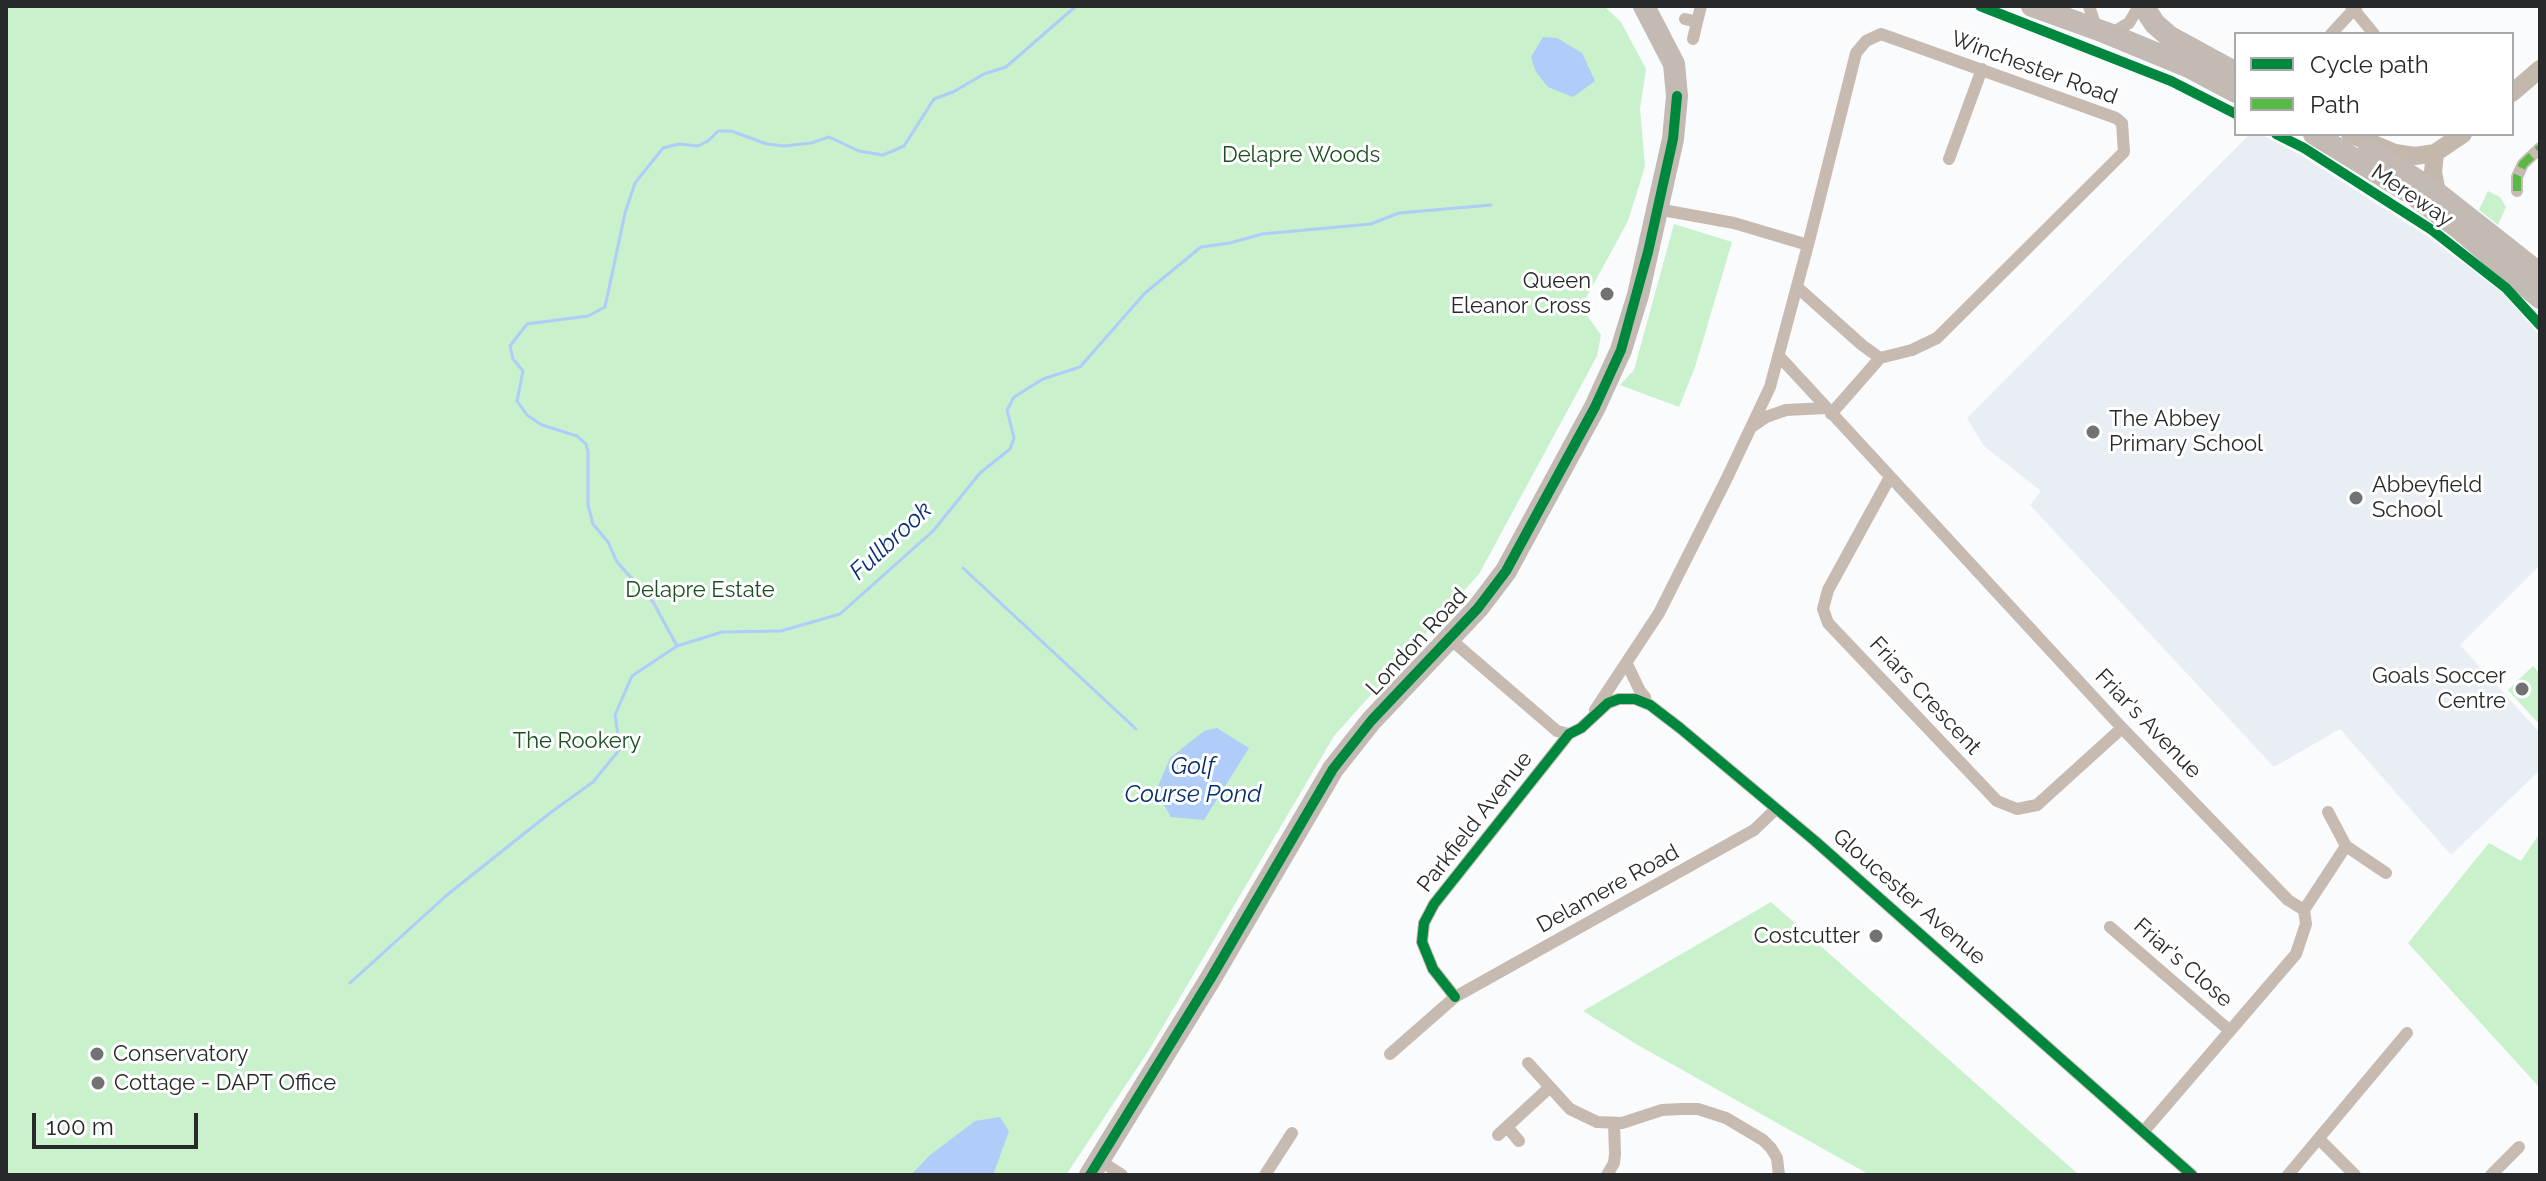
<!DOCTYPE html>
<style>
body{margin:0}
#map{position:relative;width:2546px;height:1181px;overflow:hidden;background:#f9fbfd;font-family:Raleway,sans-serif}
canvas{display:block}
.frame{position:absolute;inset:0;border:8px solid #28292a;pointer-events:none}
.legend{position:absolute;left:2234px;top:32px;width:280px;height:104px;box-sizing:border-box;background:#fff;border:2px solid #a9a9aa;margin:0;padding:10px 14px;list-style:none;font-size:24px;color:#28292a}
.legend li{display:flex;align-items:center;gap:16px;height:40px}
.legend b{width:40px;border:2px solid #a9a9aa}
.scale{position:absolute;left:32px;top:1113px;width:166px;height:36px;box-sizing:border-box;border:4px solid #28292a;border-top:0;padding-left:10px;font-size:24px;line-height:28px;white-space:nowrap;color:#28292a;-webkit-text-stroke:6px #fff;paint-order:stroke}
</style>
<div id="map">
<canvas width="2546" height="1181"></canvas>
<div class="frame"></div>
<ul class="legend">
<li><b style="height:10px;background:#00873e"></b>Cycle path</li>
<li><b style="height:10px;background:#58b947"></b>Path</li>
</ul>
<div class="scale">100 m</div>
</div>
<script>
const ctx = document.querySelector('canvas').getContext('2d');
ctx.lineJoin = 'round';
function fillPath(path, color) {
  ctx.fillStyle = color;
  ctx.fill(path, 'evenodd');
}
function shape(rows) {
  const path = new Path2D();
  for (const r of rows) {
    path.moveTo(r[0], r[1]);
    for (let i = 2; i < r.length; i += 2) path.lineTo(r[i], r[i + 1]);
  }
  return path;
}
function trace(path, color, width, dash) {
  ctx.strokeStyle = color;
  ctx.lineWidth = width;
  ctx.lineCap = dash ? 'butt' : 'round';
  ctx.setLineDash(dash || []);
  ctx.stroke(path);
}
function drawText(font, color, halo, rows, align = 'center') {
  ctx.font = font + ' Raleway,sans-serif';
  ctx.lineWidth = 6;
  ctx.setLineDash([]);
  ctx.textBaseline = 'middle';
  ctx.strokeStyle = halo;
  ctx.fillStyle = color;
  for (const [text, x, y, turn = 0] of rows) {
    ctx.save();
    ctx.translate(x, y);
    ctx.rotate((+turn || 0) * Math.PI / 180);
    ctx.textAlign = isNaN(turn) ? turn : align;
    if (halo) ctx.strokeText(text, 0, 0);
    ctx.fillText(text, 0, 0);
    ctx.restore();
  }
}
fillPath(shape([
 [2250,134,2260,134,2302,156,2428,237,2503,293,2540,336,2540,565,2460,645,2540,733,2540,770,2451,855,2340,729,2274,767,2030,505,2041,491,1984,446,1967,418]
]), '#e9eef4');
fillPath(shape([
 [6,6,1604,6,1621,22,1646,69,1640,109,1645,166,1628,221,1581,307,1601,335,1597,356,1479,574,1334,736,1149,1050,1066,1175,6,1175],
 [2488,191,2500,197,2506,207,2498,225,2479,210],
 [1674,224,1732,242,1695,367,1679,407,1620,385,1634,370],
 [2533,666,2540,674,2540,725,2508,690],
 [2540,833,2540,1088,2408,943,2489,843,2521,861],
 [1771,902,2079,1175,1870,1175,1636,1044,1583,1011]
]), '#c8f1cc');
fillPath(shape([
 [1543,37,1557,38,1582,53,1595,81,1573,97,1548,87,1536,72,1531,57],
 [1217,728,1249,748,1204,820,1171,817,1156,791,1170,758,1204,731],
 [1000,1117,1009,1131,993,1175,911,1175,930,1155,975,1121]
]), '#b0ccf9');
trace(shape([
 [963,568,1136,729],
 [677,646,653,602,617,562,608,542,593,524,588,505,588,452,586,444,577,436,542,425,527,415,517,401,523,371,513,359,510,346,527,324,588,316,605,307,625,213,635,183,663,148,679,144,698,146,708,141,718,131,731,131,767,144,784,146,811,143,829,137,859,151,883,155,904,146,934,99,953,92,984,74,1006,67,1076,6],
 [350,983,447,895,550,813,593,782,620,749,615,715,632,676,677,646,722,632,781,631,840,614,933,531,980,473,1010,449,1014,438,1007,410,1014,397,1043,379,1080,367,1145,293,1201,247,1230,243,1262,234,1371,224,1399,213,1491,205]
]), '#b0ccf9', 3);
trace(shape([
 [2089,6,2095,24,2104,32,2114,32,2129,23,2139,6],
 [2351,6,2374,34],
 [1685,19,1697,22,1693,39],
 [1697,22,1701,6],
 [2331,34,2357,6],
 [1949,159,1982,69],
 [2517,191,2517,177,2523,164,2540,148],
 [1808,245,1856,53,1866,41,1881,34,2116,118,2122,123,2124,152,1937,338,1912,350,1880,358,1831,414],
 [1797,287,1862,345,1880,358],
 [1779,356,2122,728,2288,900,2304,910,2306,924,2296,954,2144,1131],
 [1753,426,1766,417,1786,410,1826,408],
 [1890,477,1828,590,1823,609,1828,623,1997,801,2017,809,2037,805,2122,728],
 [1449,638,1557,731,1569,734],
 [1627,664,1640,691,1645,697,1646,703],
 [1595,710,1659,613,1726,480,1770,387,1808,245,1734,223,1657,209],
 [2328,812,2346,846],
 [2304,910,2346,846,2386,873],
 [2110,927,2229,1030],
 [1455,997,1433,969,1422,942,1424,923,1434,904,1569,734,1581,728,1608,703,1619,699,1635,699,1650,705,1680,728,1815,841,2192,1175],
 [1390,1054,1455,997,1754,830,1776,809],
 [1528,1063,1570,1109,1597,1122,1622,1123,1662,1110,1681,1109,1698,1109,1726,1118,1763,1140,1771,1148,1777,1158,1779,1175],
 [1507,1127,1519,1141],
 [1498,1135,1549,1088],
 [2319,1139,2355,1175],
 [1099,1160,1122,1175],
 [1265,1175,1292,1133],
 [1607,1175,1614,1163,1615,1154,1614,1123],
 [2288,1175,2407,1033],
 [2491,1175,2519,1147]
]), '#c7bab0', 12);
trace(shape([
 [2512,93,2540,69],
 [2350,134,2395,153,2415,156,2435,153,2463,134],
 [2435,153,2433,172,2437,193]
]), '#c4b8ad', 18);
trace(shape([
 [2032,6,2104,32,2189,67,2236,92],
 [2143,6,2155,24,2170,37,2236,73],
 [2314,134,2415,196,2456,226,2540,298],
 [2369,149,2437,193,2540,274],
 [1090,1175,1211,978,1333,769,1371,721,1478,608,1506,571,1595,407,1621,350,1638,295,1673,139,1677,96,1674,64,1644,6]
]), '#c2bab3', 22);
trace(shape([
 [2517,191,2517,177,2523,164,2540,148]
]), '#58b947', 8, [16, 8]);
trace(shape([
 [1980,6,2171,81,2236,114],
 [2276,134,2304,148,2432,230,2506,288,2540,325],
 [1455,997,1433,969,1422,942,1424,923,1434,904,1569,734,1581,728,1608,703,1619,699,1635,699,1650,705,1680,728,1815,841,2192,1175],
 [1090,1175,1211,978,1333,769,1371,721,1478,608,1506,571,1595,407,1621,350,1648,252,1673,139,1677,96]
]), '#00873e', 10);
for (const [x, y, r, color] of [
 [1607,294,8,"#717274"],
 [2093,432,8,"#717274"],
 [2356,498,8,"#717274"],
 [2522,689,8,"#717274"],
 [1876,936,8,"#717274"],
 [97,1054,8,"#717274"],
 [98,1083,8,"#717274"]
]) {
  const dot = new Path2D();
  dot.arc(x, y, r, 0, 2 * Math.PI);
  ctx.fillStyle = color;
  ctx.fill(dot);
  trace(dot, '#fff', 3);
}
drawText('22px', '#28292a', '#fff', [
 ["Winchester Road",2034,68,20],
 ["Mereway",2412,196,34],
 ["London Road",1417,642,-47],
 ["Friars Crescent",1925,696,47],
 ["Friar's Avenue",2148,724,46],
 ["Parkfield Avenue",1475,822,-52],
 ["Delamere Road",1608,889,-29],
 ["Gloucester Avenue",1909,897,41],
 ["Friar's Close",2183,963,41]
]);
drawText('22px', '#1a4f21', '#fff', [
 ["Delapre Woods",1301,155],
 ["Delapre Estate",700,590],
 ["The Rookery",577,741]
]);
drawText('22px', '#28292a', '#fff', [
 ["Queen",1591,281,"right"],
 ["Eleanor Cross",1591,306,"right"],
 ["The Abbey",2109,419],
 ["Primary School",2109,444],
 ["Abbeyfield",2372,485],
 ["School",2372,510],
 ["Goals Soccer",2506,676,"right"],
 ["Centre",2506,701,"right"],
 ["Costcutter",1860,936,"right"],
 ["Conservatory",113,1054],
 ["Cottage - DAPT Office",114,1083]
], 'left');
drawText('italic 24px', '#032e71', '#fff', [
 ["Fullbrook",891,541,-43],
 ["Golf",1193,767],
 ["Course Pond",1193,795]
]);
</script>
